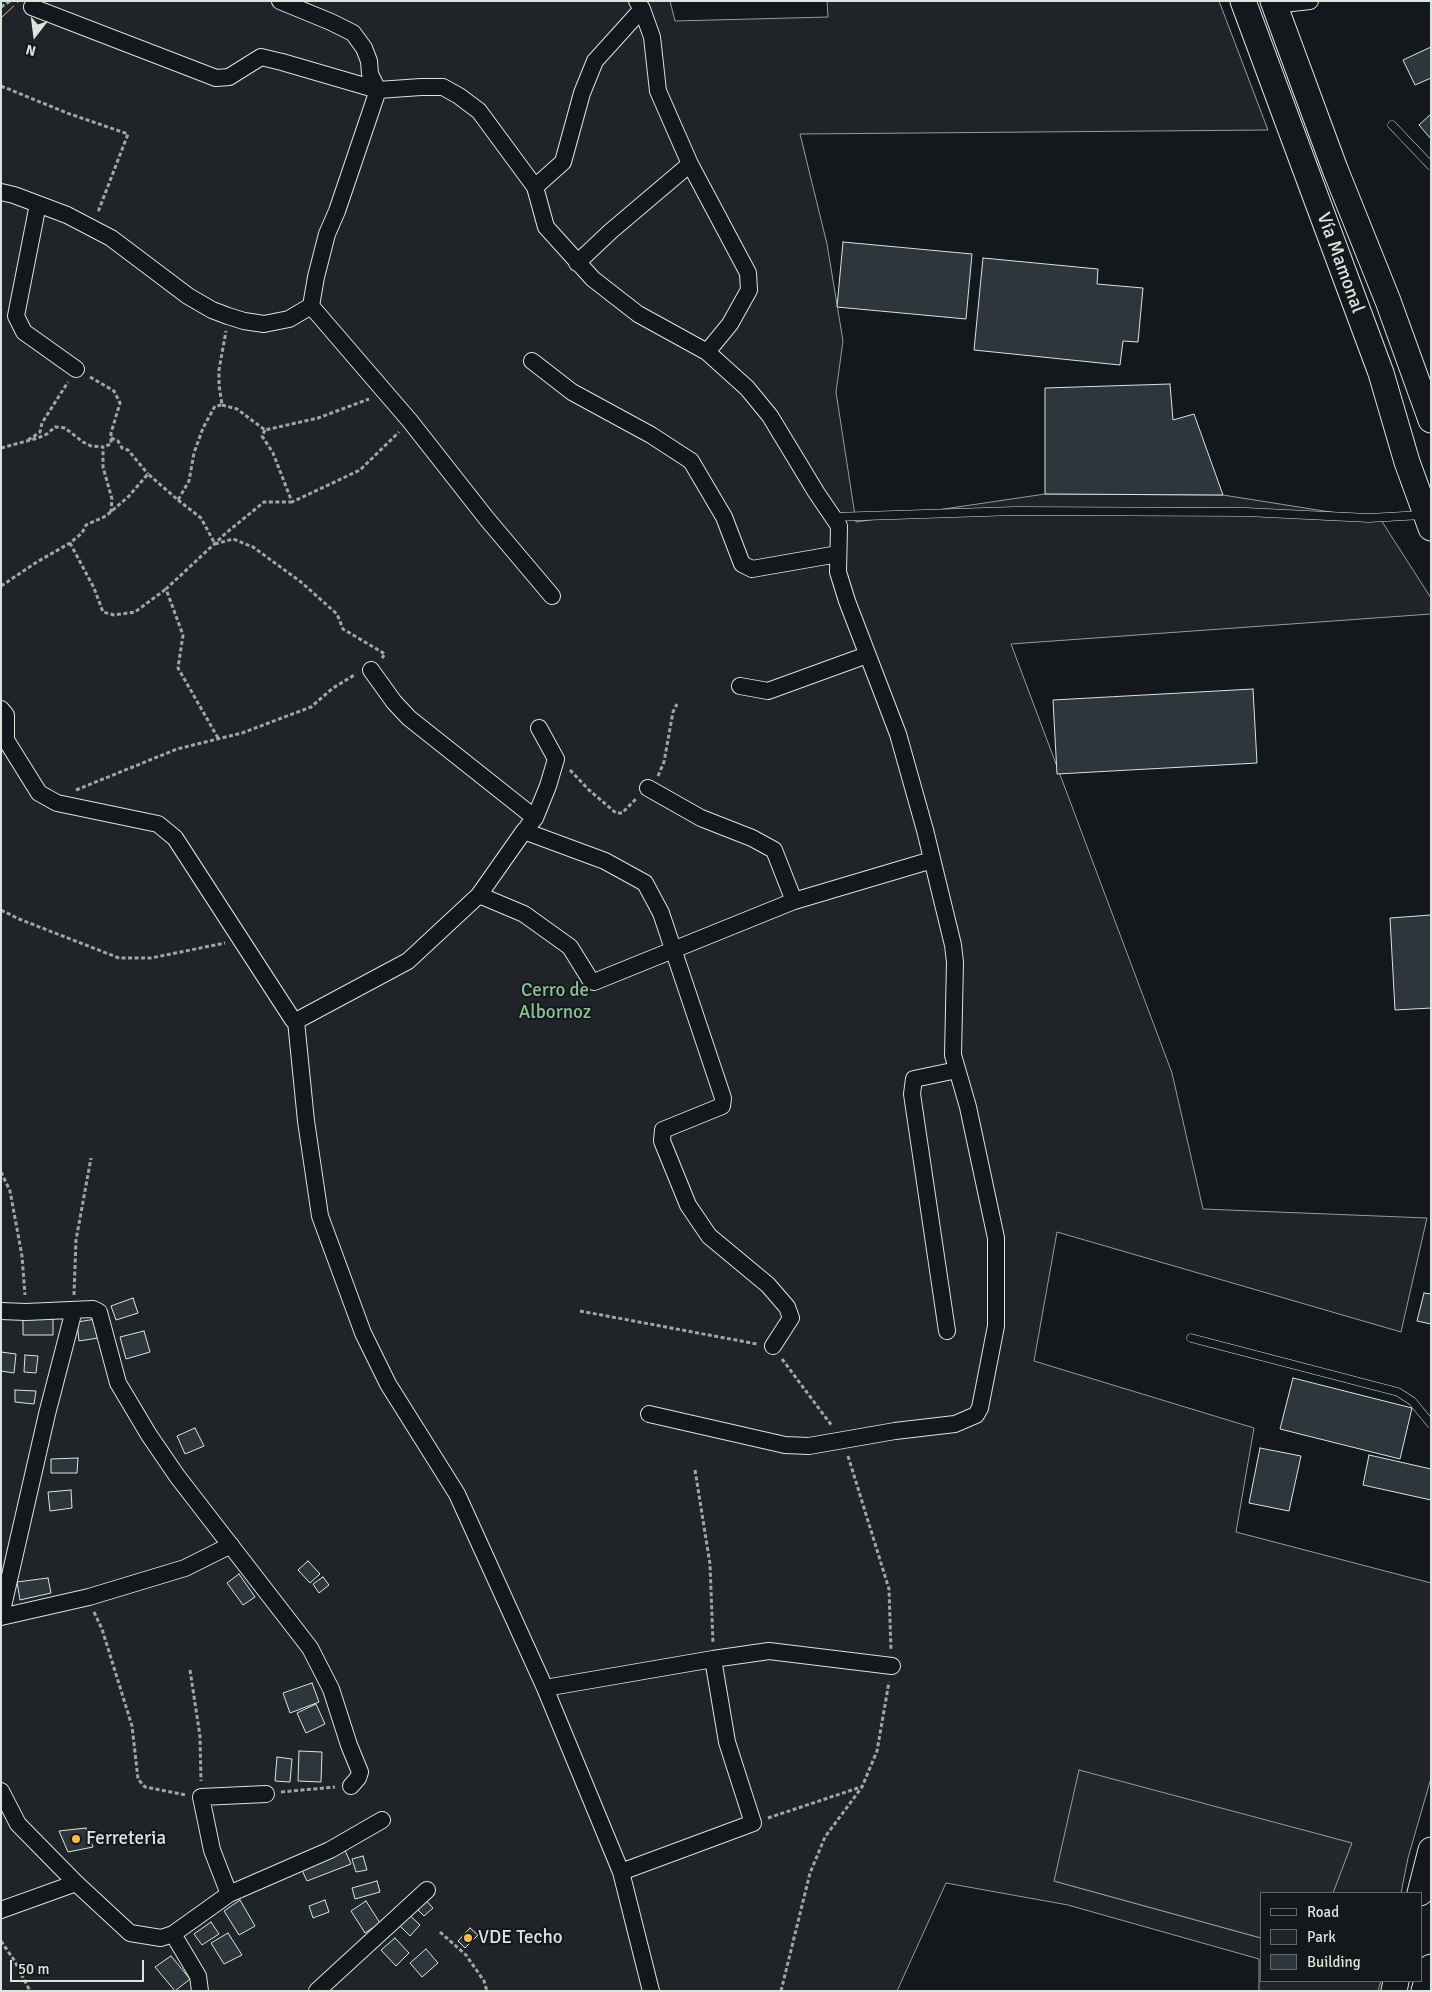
<!DOCTYPE html>
<meta charset="utf-8">
<style>
body{margin:0}
#map{position:relative;width:1432px;height:1992px;overflow:hidden;background:#14181c;font-family:Signika,sans-serif}
canvas{display:block}
.frame{position:absolute;inset:0;border:2px solid #d8e6dc;pointer-events:none}
.legend{position:absolute;left:1260px;top:1892px;width:162px;height:90px;box-sizing:border-box;background:#14181c;border:1px solid #626a69;margin:0;padding:6px 9px;list-style:none;font-size:15px;color:#d8e6dc}
.legend li{display:flex;align-items:center;gap:10px;height:25px}
.legend b{width:25px;border:1px solid #626a69}
.north{position:absolute;left:10px;top:10px;width:50px;height:50px;-webkit-text-stroke:4px #14181c;paint-order:stroke;rotate:195deg;font-size:14px;font-weight:700;line-height:20px;text-align:center;color:#d8e6dc}
.north::after{content:'';display:block;margin:auto;width:18px;height:22px;background:#d8e6dc;clip-path:polygon(50% 0,100% 100%,50% 72%,0 100%)}
.scale{position:absolute;left:10px;top:1960px;width:134px;height:22px;box-sizing:border-box;border:2px solid #d8e6dc;border-top:0;padding-left:6px;font-size:15px;line-height:18px;white-space:nowrap;color:#d8e6dc;-webkit-text-stroke:4px #14181c;paint-order:stroke}
</style>
<div id="map">
<canvas width="1432" height="1992"></canvas>
<div class="frame"></div>
<ul class="legend">
<li><b style="height:6px;background:#14181c"></b>Road</li>
<li><b style="height:14px;background:#202428"></b>Park</li>
<li><b style="height:14px;background:#2c363c"></b>Building</li>
</ul>
<div class="north">N</div>
<div class="scale">50 m</div>
</div>
<script>
const ctx = document.querySelector('canvas').getContext('2d');
ctx.lineJoin = 'round';
function fillPath(path, color) {
  ctx.fillStyle = color;
  ctx.fill(path, 'evenodd');
}
function shape(rows) {
  const path = new Path2D();
  for (const r of rows) {
    path.moveTo(r[0], r[1]);
    for (let i = 2; i < r.length; i += 2) path.lineTo(r[i], r[i + 1]);
  }
  return path;
}
function trace(path, color, width, dash) {
  ctx.strokeStyle = color;
  ctx.lineWidth = width;
  ctx.lineCap = dash ? 'butt' : 'round';
  ctx.setLineDash(dash || []);
  ctx.stroke(path);
}
function drawText(font, color, halo, rows, align = 'center') {
  ctx.font = font + ' Signika,sans-serif';
  ctx.lineWidth = 4;
  ctx.setLineDash([]);
  ctx.textBaseline = 'middle';
  ctx.strokeStyle = halo;
  ctx.fillStyle = color;
  for (const [text, x, y, turn = 0] of rows) {
    ctx.save();
    ctx.translate(x, y);
    ctx.rotate((+turn || 0) * Math.PI / 180);
    ctx.textAlign = isNaN(turn) ? turn : align;
    if (halo) ctx.strokeText(text, 0, 0);
    ctx.fillText(text, 0, 0);
    ctx.restore();
  }
}
const green = shape([
 [1,1,670,1,675,21,828,17,827,1,1219,1,1268,130,800,134,827,244,843,341,836,392,856,522,1045,494,1223,495,1381,520,1431,598,1431,614,1011,644,1172,1073,1203,1209,1427,1218,1401,1332,1057,1232,1034,1361,1254,1428,1236,1532,1431,1583,1431,1778,1408,1858,1401,1893,1333,1893,1054,1881,1261,1938,1261,1981,1381,1981,1378,1991,1259,1991,1259,1959,1068,1905,946,1883,897,1991,1,1991,1,1]
]);
fillPath(green, '#202428');
trace(green, '#939e99', 1);
const parking = shape([
 [1079,1770,1352,1843,1333,1893,1261,1893,1261,1938,1054,1881,1079,1770]
]);
fillPath(parking, '#24282b');
trace(parking, '#939e99', 1);
const building = shape([
 [1431,47,1431,78,1415,85,1403,60,1431,47],
 [1431,114,1431,139,1419,125,1431,114],
 [843,242,972,254,966,319,837,307,843,242],
 [983,258,1098,269,1097,284,1143,288,1138,342,1123,341,1120,365,974,350,983,258],
 [1170,384,1173,420,1194,414,1223,495,1045,494,1045,388,1170,384],
 [1253,689,1257,763,1057,774,1053,700,1253,689],
 [1431,915,1431,1008,1395,1010,1390,918,1431,915],
 [1424,1293,1431,1294,1431,1324,1417,1321,1424,1293],
 [133,1298,138,1313,116,1320,111,1306,133,1298],
 [23,1319,53,1319,53,1335,23,1335,23,1319],
 [96,1319,98,1338,79,1341,77,1322,96,1319],
 [144,1331,150,1352,126,1359,120,1337,144,1331],
 [1,1352,16,1354,14,1373,1,1371,1,1352],
 [25,1355,38,1356,36,1373,24,1372,25,1355],
 [1293,1378,1412,1408,1400,1459,1280,1429,1293,1378],
 [15,1390,36,1391,34,1404,15,1402,15,1390],
 [195,1428,204,1446,185,1454,177,1436,195,1428],
 [1260,1448,1301,1456,1289,1511,1249,1503,1260,1448],
 [1369,1455,1431,1469,1431,1500,1363,1485,1369,1455],
 [78,1458,77,1473,51,1473,51,1459,78,1458],
 [71,1490,72,1508,50,1511,48,1492,71,1490],
 [308,1561,320,1574,310,1583,298,1570,308,1561],
 [239,1574,255,1597,243,1605,227,1583,239,1574],
 [323,1577,329,1585,319,1593,313,1584,323,1577],
 [48,1578,51,1593,20,1600,17,1582,48,1578],
 [312,1683,319,1702,290,1713,283,1693,312,1683],
 [316,1704,325,1724,306,1733,297,1713,316,1704],
 [299,1751,322,1752,321,1782,298,1781,299,1751],
 [277,1757,292,1759,290,1782,275,1781,277,1757],
 [86,1828,93,1847,68,1852,59,1831,86,1828],
 [344,1848,351,1864,307,1881,300,1866,344,1848],
 [363,1856,367,1870,356,1872,352,1859,363,1856],
 [377,1881,380,1892,355,1899,352,1888,377,1881],
 [422,1896,433,1908,424,1916,413,1905,422,1896],
 [240,1900,255,1926,239,1935,224,1911,240,1900],
 [325,1900,329,1912,313,1918,309,1906,325,1900],
 [366,1901,380,1923,365,1933,351,1911,366,1901],
 [405,1911,420,1925,410,1936,395,1921,405,1911],
 [211,1922,219,1934,202,1945,194,1934,211,1922],
 [470,1928,478,1935,465,1948,458,1941,470,1928],
 [228,1933,242,1955,224,1964,211,1943,228,1933],
 [395,1938,409,1953,396,1966,381,1950,395,1938],
 [426,1949,438,1963,422,1977,410,1963,426,1949],
 [171,1956,190,1979,175,1991,155,1967,171,1956]
]);
fillPath(building, '#2c363c');
trace(building, '#d8e6dc', 1);
const service = shape([
 [1392,125,1431,166],
 [834,517,1015,511,1246,512,1369,518,1422,515],
 [1191,1338,1398,1392,1412,1401,1431,1424]
]);
const minor = shape([
 [637,1,642,9,652,37,658,91,690,164,748,273,749,290,730,324,707,352],
 [1274,5,1310,1],
 [32,7,216,78,229,77,261,57,282,62,378,90,421,87,443,87,459,96,479,111,535,187,546,227,593,279,638,314,707,352,747,388,770,416,816,492,839,526,838,572,847,601,898,734,925,830,953,945,955,962,953,1055,968,1107,996,1238,996,1326,980,1408,976,1415,955,1424,895,1431,809,1446,785,1445,649,1414],
 [535,187,563,162,582,93,595,61,642,9],
 [1,192,14,195,67,215,111,238,188,296,212,310,228,316,244,321,264,324,289,319,311,306,316,277,327,234,337,211,378,90,370,74,369,61,364,48,353,33,331,22,280,1],
 [38,204,16,316,24,332,76,369],
 [577,263,611,231,690,164],
 [311,306,410,421,487,519,552,596],
 [532,361,572,392,651,435,691,461,724,517,742,564,752,569,838,554],
 [371,670,394,702,409,718,535,818],
 [740,686,768,691,867,655],
 [1,709,6,715,6,740,39,793,57,803,158,824,175,838,293,1020,296,1021,408,961,479,895,524,831,605,861,645,883,661,913,723,1098,722,1106,663,1130,662,1141,688,1205,709,1236,768,1285,787,1307,791,1318,773,1346],
 [648,788,701,818,752,838,774,850,794,901],
 [528,826,535,818,548,786,556,759,539,728],
 [479,895,524,914,570,947,591,981,594,982,794,901,932,860],
 [296,1021,306,1121,320,1216,363,1333,388,1384,457,1494,545,1688,621,1872,651,1991],
 [1,1311,26,1312,93,1309,99,1312,118,1383,149,1435,177,1476,310,1648,331,1689,349,1745,360,1772,358,1778,351,1786],
 [947,1331,912,1094,914,1079,957,1070],
 [1,1615,47,1414,74,1310],
 [1,1617,89,1597,185,1568,231,1545],
 [545,1688,713,1659,769,1651,892,1666],
 [1,1791,18,1824,76,1883,130,1933,161,1938,173,1934,229,1894,330,1850,382,1820],
 [621,1872,753,1823,727,1742,713,1659],
 [229,1894,212,1850,201,1797,266,1794],
 [1,1910,76,1883],
 [173,1934,198,1976,200,1991],
 [317,1991,427,1890]
]);
const primary = shape([
 [1243,1,1381,373,1407,462,1431,528],
 [1273,1,1335,169,1388,301,1431,420],
 [1420,1893,1431,1850],
 [1394,1991,1396,1981],
 [1424,1991,1431,1967]
]);
trace(service, '#d8e6dc', 9);
trace(minor, '#d8e6dc', 18);
trace(primary, '#d8e6dc', 27);
trace(shape([
 [1,7,10,1],
 [1,86,67,113,128,134,98,212],
 [90,377,114,391,120,403,111,433,111,444,103,447],
 [222,405,237,409,265,430,318,418,369,399],
 [265,430,262,436,273,453,292,502,360,470,399,432],
 [111,438,118,441,122,448,128,450,148,474],
 [28,440,40,432,42,423,68,382],
 [1,448,38,438,47,434,55,427,65,428,83,442,91,446,103,447,103,467,112,499,111,512],
 [178,500,201,518,215,544,233,539,253,547,301,582,337,614,343,629,385,654,382,658],
 [70,543,94,588,103,612,114,615,135,612,166,589],
 [1,586,37,562,70,543,82,533,86,525,106,516,128,497,148,474,178,500,189,481,194,453,203,428,215,406,222,405,219,385,219,370,226,331],
 [218,738,178,668,183,635,166,589,226,533,264,502,292,502],
 [570,770,589,790,616,813,622,813,636,799],
 [658,776,664,762,673,712,677,704],
 [76,790,177,749,242,733,311,707,333,688,356,674],
 [1,910,19,919,119,958,151,958,225,943],
 [1,1172,10,1191,22,1256,25,1295],
 [74,1295,76,1240,91,1158],
 [580,1311,757,1344],
 [782,1359,832,1426],
 [848,1456,889,1589,891,1651],
 [695,1470,710,1564,713,1643],
 [94,1612,102,1629,132,1726,138,1779,145,1787,186,1795],
 [190,1670,200,1736,201,1781],
 [281,1792,335,1787],
 [768,1818,861,1787],
 [440,1932,466,1955,484,1981,487,1991],
 [1,1941,14,1960,30,1991],
 [781,1991,810,1873,825,1837,862,1787,877,1751,889,1682]
]), '#9da8a2', 3, [4, 2.5]);
trace(service, '#14181c', 8);
trace(minor, '#14181c', 16);
trace(primary, '#14181c', 25);
trace(shape([
 [1,18,19,1]
]), '#ffb74d', 1, [18, 4, 2.5, 4]);
for (const [x, y, r, color] of [
 [76,1839,5,"#ffb74d"],
 [468,1938,5,"#ffb74d"]
]) {
  const dot = new Path2D();
  dot.arc(x, y, r, 0, 2 * Math.PI);
  ctx.fillStyle = color;
  ctx.fill(dot);
  trace(dot, '#14181c', 2);
}
drawText('19px', '#d8e6dc', '#14181c', [
 ["Vía Mamonal",1340,263,70]
]);
drawText('19px', '#8ac095', '#14181c', [
 ["Cerro de",555,991],
 ["Albornoz",555,1013]
]);
drawText('19px', '#d8e6dc', '#14181c', [
 ["Ferreteria",86,1839],
 ["VDE Techo",478,1938]
], 'left');
</script>
